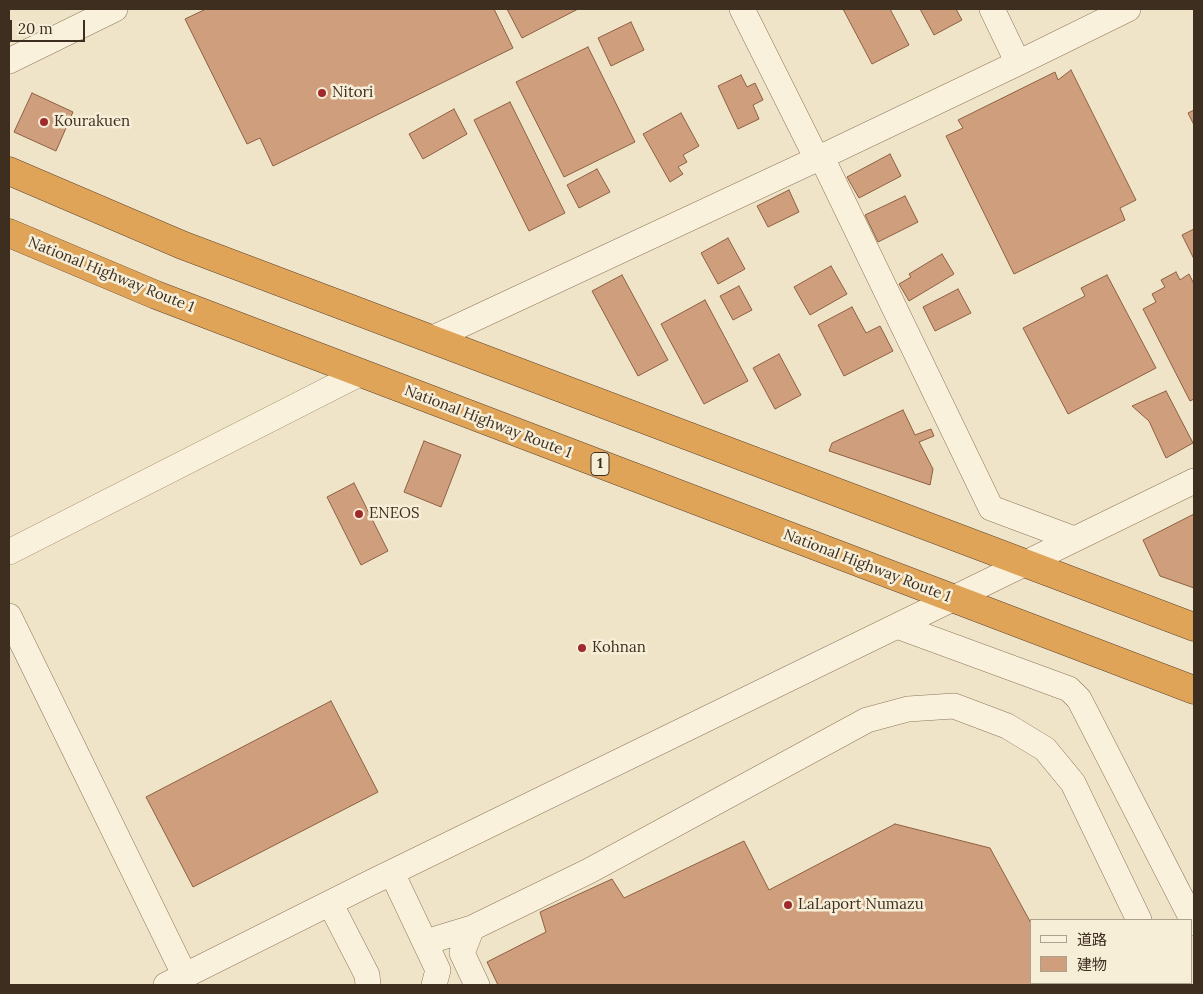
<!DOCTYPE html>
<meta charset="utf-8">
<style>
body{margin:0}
#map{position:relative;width:1203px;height:994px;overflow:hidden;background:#f0e4c8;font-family:Lora,"Noto Sans JP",serif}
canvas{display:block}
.frame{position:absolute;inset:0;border:10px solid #3d2e20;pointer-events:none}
.legend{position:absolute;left:1030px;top:919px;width:162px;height:65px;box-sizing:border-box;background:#f7eed8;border:1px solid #ada18e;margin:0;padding:6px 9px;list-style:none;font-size:15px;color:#3d2e20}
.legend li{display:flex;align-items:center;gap:10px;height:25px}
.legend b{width:25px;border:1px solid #ada18e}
.scale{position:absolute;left:10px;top:20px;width:75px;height:22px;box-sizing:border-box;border:2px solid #3d2e20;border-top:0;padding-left:6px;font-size:15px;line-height:18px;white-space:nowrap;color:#3d2e20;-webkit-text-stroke:4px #f7eed8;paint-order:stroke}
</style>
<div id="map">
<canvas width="1203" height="994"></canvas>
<div class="frame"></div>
<ul class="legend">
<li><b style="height:6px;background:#faf1dc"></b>道路</li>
<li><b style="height:14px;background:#cf9f7d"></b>建物</li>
</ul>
<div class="scale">20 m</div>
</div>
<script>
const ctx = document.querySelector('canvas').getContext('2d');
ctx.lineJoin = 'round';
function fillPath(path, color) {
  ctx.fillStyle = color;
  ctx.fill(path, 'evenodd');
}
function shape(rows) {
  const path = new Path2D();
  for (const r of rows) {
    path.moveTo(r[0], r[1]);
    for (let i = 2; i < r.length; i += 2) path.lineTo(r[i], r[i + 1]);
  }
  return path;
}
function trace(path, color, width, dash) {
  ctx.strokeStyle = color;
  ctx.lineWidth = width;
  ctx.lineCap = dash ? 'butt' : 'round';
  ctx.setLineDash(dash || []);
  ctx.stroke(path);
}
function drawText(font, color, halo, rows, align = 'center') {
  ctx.font = font + ' Lora,serif';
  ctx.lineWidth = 5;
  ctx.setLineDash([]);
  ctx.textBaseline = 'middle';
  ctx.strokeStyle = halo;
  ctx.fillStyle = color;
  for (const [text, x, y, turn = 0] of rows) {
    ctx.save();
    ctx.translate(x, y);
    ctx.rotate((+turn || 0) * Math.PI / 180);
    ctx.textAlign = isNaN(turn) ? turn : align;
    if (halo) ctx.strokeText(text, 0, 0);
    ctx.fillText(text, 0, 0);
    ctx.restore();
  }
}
const building = shape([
 [206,9,494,9,513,48,273,166,260,138,247,144,185,19,206,9],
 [507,9,578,9,522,38,507,9],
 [843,9,890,9,909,45,872,64,843,9],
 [920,9,956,9,962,20,934,35,920,9],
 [631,22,644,50,611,66,598,38,631,22],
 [588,47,635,142,564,177,516,82,588,47],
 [1071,70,1136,200,1120,208,1125,220,1014,274,946,136,963,128,958,120,1055,72,1058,80,1071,70],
 [741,75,747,87,755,83,763,100,753,105,759,119,738,129,718,86,741,75],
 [32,93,73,112,56,151,14,132,32,93],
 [510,102,565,213,529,231,474,120,510,102],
 [454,109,467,134,423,159,409,134,454,109],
 [1194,110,1194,125,1188,113,1194,110],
 [681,113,699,146,683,155,687,162,678,167,683,174,670,182,643,134,681,113],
 [890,154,901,176,859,198,847,177,890,154],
 [597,169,610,192,579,208,567,185,597,169],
 [789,190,799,212,768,227,757,206,789,190],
 [905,196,918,222,878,242,865,215,905,196],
 [1194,229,1194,259,1182,235,1194,229],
 [728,238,745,269,718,284,701,253,728,238],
 [942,254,954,274,909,301,899,284,911,277,909,274,942,254],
 [831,266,847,294,810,315,794,287,831,266],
 [1176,272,1180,280,1189,274,1194,284,1194,399,1190,401,1143,309,1156,302,1152,294,1165,287,1161,280,1176,272],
 [622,275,668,360,638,376,592,291,622,275],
 [1107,275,1156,368,1068,414,1023,328,1085,296,1081,288,1107,275],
 [739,286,752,310,733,320,720,296,739,286],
 [958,289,971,313,935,331,923,307,958,289],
 [705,300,748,381,704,404,661,324,705,300],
 [852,307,866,333,880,326,893,351,844,376,818,325,852,307],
 [779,354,801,395,775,409,753,368,779,354],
 [1166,391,1193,443,1166,458,1149,421,1132,406,1166,391],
 [903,410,915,435,931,429,934,436,919,442,933,469,930,485,829,451,832,443,903,410],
 [424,441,461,455,441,507,404,492,424,441],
 [354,483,388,551,361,565,327,497,354,483],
 [1194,514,1194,588,1160,576,1143,540,1194,514],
 [331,701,378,792,193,887,146,797,331,701],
 [895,824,990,848,1032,925,1032,983,1063,983,1064,985,498,985,487,962,546,932,540,912,612,879,624,898,744,841,769,890,895,824]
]);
fillPath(building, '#cf9f7d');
trace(building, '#8d5f41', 1);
const minor = shape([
 [742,9,817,159],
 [992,9,1018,63],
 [9,61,115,9],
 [821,156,991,508,1074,539],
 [431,339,817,159,1018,63,1128,9],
 [9,552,361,373],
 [9,616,185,976],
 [897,626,1069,689,1079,699,1194,923],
 [392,873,438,970,434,985],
 [330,903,367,975,368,985],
 [472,928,462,953,477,985],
 [426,942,472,928,589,871,867,720,908,709,954,706,1007,726,1045,749,1073,783,1139,920],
 [1170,983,1171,985],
 [166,985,368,884,1194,481]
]);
const highway = shape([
 [9,171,182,245,1194,627],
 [9,233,156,295,1194,690]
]);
trace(minor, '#8d765c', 26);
trace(highway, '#5b4430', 29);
trace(minor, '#faf1dc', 25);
trace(highway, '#e0a458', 28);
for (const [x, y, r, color] of [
 [322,93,5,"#9e2a2b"],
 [44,122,5,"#9e2a2b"],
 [359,514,5,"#9e2a2b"],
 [582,648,5,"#9e2a2b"],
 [788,905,5,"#9e2a2b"]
]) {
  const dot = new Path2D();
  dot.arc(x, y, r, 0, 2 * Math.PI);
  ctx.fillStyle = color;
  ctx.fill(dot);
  trace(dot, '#f7eed8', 2);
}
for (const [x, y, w] of [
 [600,464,18]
]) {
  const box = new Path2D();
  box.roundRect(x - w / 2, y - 11.5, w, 23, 4);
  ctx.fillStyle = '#f7eed8';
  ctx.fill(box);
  trace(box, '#3d2e20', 1);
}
drawText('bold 14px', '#3d2e20', null, [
 ["1",600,464]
]);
drawText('15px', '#3d2e20', '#f7eed8', [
 ["Nitori",332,93],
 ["Kourakuen",54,122],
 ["ENEOS",369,514],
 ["Kohnan",592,648],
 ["LaLaport Numazu",798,905]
], 'left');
drawText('15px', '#3d2e20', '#f7eed8', [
 ["National Highway Route 1",111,275,22],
 ["National Highway Route 1",488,422,21],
 ["National Highway Route 1",867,566,21]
]);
</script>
